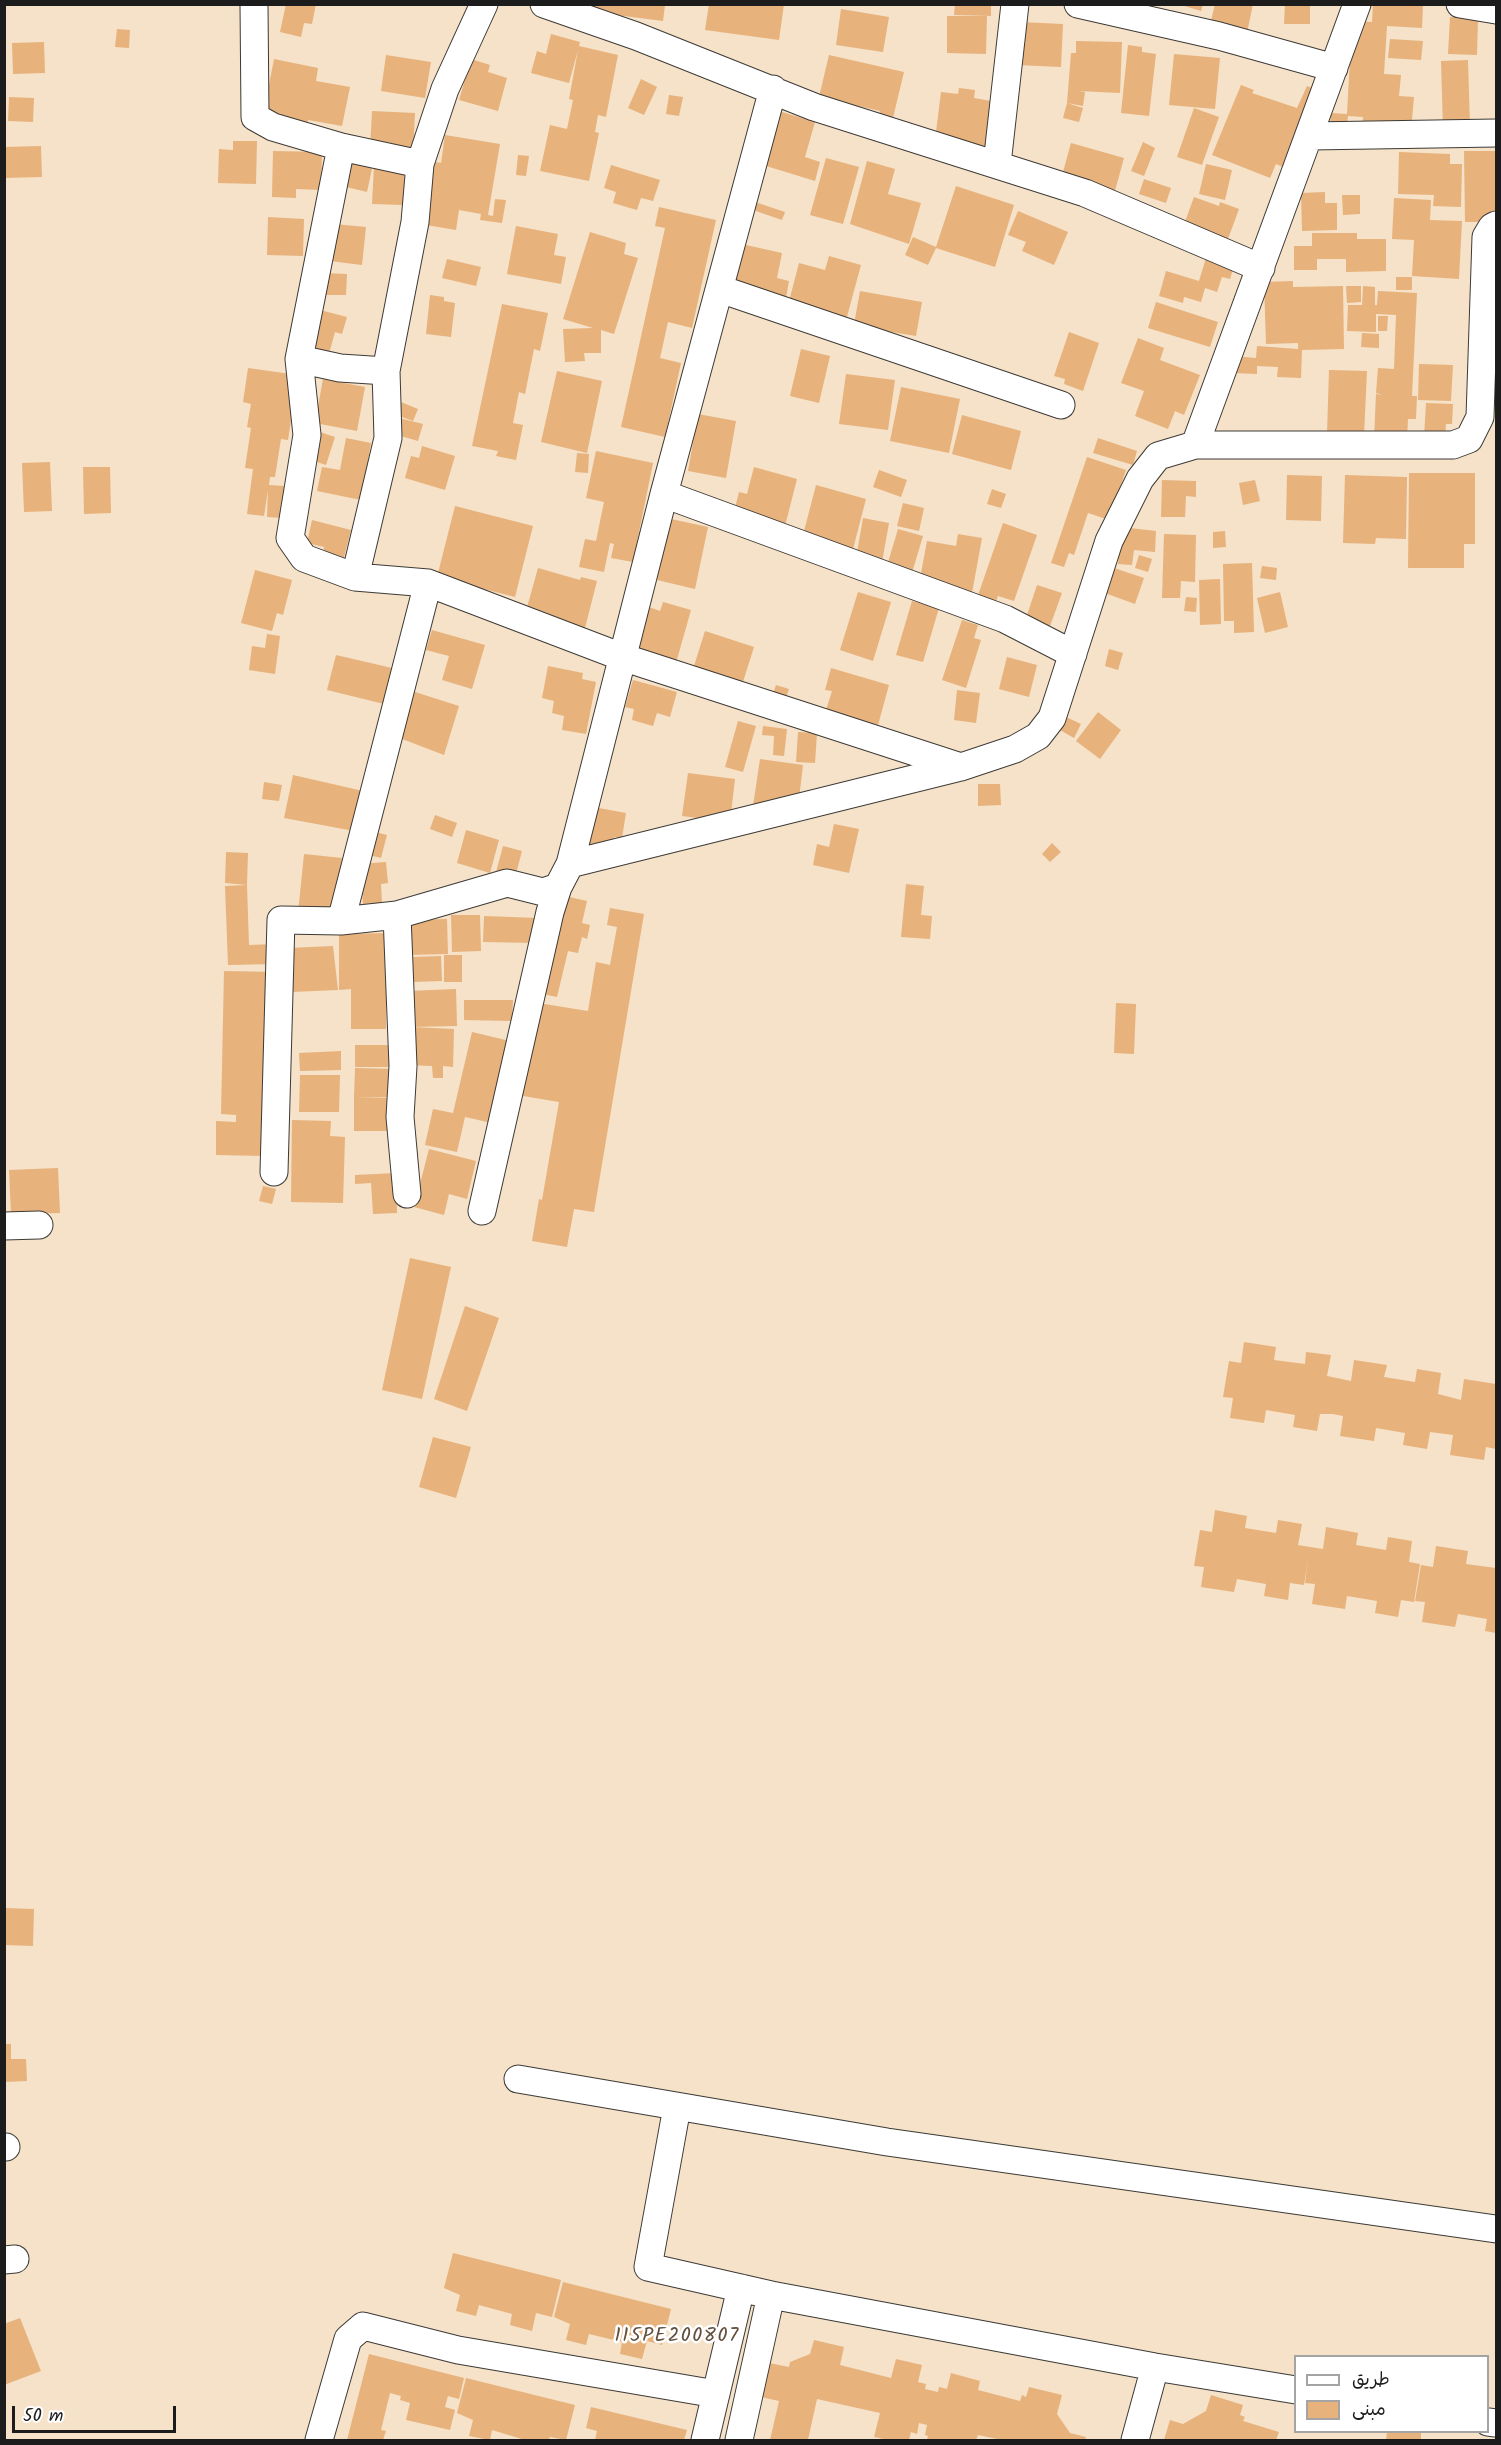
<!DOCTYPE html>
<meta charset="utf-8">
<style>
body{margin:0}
#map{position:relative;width:1501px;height:2445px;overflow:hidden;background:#f5e2c8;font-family:Kalam,"Playpen Sans Arabic",sans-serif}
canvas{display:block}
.frame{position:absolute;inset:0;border:6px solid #1c1c1c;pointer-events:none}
.legend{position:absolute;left:1294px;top:2355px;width:195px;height:78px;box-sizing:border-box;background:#fff;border:2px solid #a4a4a4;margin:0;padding:8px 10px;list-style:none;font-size:18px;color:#1c1c1c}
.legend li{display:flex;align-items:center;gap:12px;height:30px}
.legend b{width:30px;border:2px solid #a4a4a4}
.scale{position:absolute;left:12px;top:2406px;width:164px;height:27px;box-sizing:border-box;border:3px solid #1c1c1c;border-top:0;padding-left:8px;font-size:18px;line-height:21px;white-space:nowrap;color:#1c1c1c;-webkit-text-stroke:4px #fff;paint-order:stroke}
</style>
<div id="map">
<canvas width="1501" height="2445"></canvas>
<div class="frame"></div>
<ul class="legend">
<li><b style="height:8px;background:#fff"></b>طريق</li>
<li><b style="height:16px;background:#e7b27c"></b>مبنى</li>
</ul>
<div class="scale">50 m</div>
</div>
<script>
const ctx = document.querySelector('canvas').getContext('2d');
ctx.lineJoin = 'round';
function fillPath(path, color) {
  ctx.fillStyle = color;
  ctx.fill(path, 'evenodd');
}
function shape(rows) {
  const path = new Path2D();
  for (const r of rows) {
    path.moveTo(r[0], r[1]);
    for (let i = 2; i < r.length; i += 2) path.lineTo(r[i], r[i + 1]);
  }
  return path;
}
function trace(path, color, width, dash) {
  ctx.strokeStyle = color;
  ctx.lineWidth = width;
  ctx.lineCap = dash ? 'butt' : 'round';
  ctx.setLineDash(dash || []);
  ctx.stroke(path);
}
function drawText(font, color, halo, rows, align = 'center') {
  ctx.font = font + ' Kalam,sans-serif';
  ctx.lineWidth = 5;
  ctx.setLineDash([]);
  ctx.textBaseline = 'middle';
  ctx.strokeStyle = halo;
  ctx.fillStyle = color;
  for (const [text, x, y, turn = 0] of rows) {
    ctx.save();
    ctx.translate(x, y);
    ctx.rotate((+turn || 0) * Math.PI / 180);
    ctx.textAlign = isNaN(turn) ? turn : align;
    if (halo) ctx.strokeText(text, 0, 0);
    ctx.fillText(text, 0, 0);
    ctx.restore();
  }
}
fillPath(shape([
 [286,4,316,4,312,24,304,23,301,37,280,32],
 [709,4,784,4,779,40,705,30],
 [955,4,991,4,991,16,954,15],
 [1178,4,1203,4,1201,11],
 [1215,4,1253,4,1247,33,1210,25],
 [1285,4,1310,4,1310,24,1284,24],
 [1373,4,1423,6,1422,28,1387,26,1384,74,1401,75,1399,96,1414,97,1411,131,1362,128,1363,117,1348,116,1347,126,1330,125,1331,113,1347,114,1352,21,1372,22],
 [585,5,665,5,663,21,585,11],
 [841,9,889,17,883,52,836,45],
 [947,16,987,16,986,54,947,53],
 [1450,17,1478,18,1477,55,1448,54],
 [1019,22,1063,24,1061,67,1017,65],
 [117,29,130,30,129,48,115,47],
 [551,34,580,42,579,46,618,55,606,117,598,115,595,132,599,133,589,181,540,171,550,125,567,129,573,100,569,99,578,50,569,83,531,73,537,51,546,54],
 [1390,39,1423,41,1421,60,1388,58],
 [1076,41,1122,42,1120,93,1078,91,1085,92,1083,106,1067,103,1071,53,1076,53],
 [44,42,45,73,13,74,12,43],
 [1128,45,1142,47,1142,52,1156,54,1149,116,1121,113],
 [1174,54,1220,58,1215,109,1169,105],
 [386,55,431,62,425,98,381,91],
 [829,55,904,72,891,126,877,123,880,111,819,97],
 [274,59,318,68,316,81,350,87,342,126,308,120,307,125,263,116],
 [471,59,490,65,488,72,507,78,498,111,459,100],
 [1468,60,1470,127,1443,129,1441,61],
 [641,79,657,87,644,115,628,108],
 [1241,85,1254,90,1252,93,1297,108,1307,86,1322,92,1290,170,1276,164,1270,178,1212,155],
 [959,88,975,90,974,98,991,101,985,146,935,140,941,92,958,94],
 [669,95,683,97,679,116,666,114],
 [9,97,34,98,33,122,8,121],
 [1067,103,1083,108,1079,122,1063,118],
 [1194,108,1219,117,1202,165,1177,157],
 [772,109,815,122,805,157,820,162,815,181,763,165],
 [372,111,415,113,413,152,370,149],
 [445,135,500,144,488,215,493,216,495,199,506,200,502,223,480,220,481,214,459,210,456,230,420,224,430,161,441,163],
 [233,141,257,141,256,184,218,183,219,149,233,150],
 [1143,142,1155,148,1144,176,1131,171],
 [1071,143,1124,158,1113,198,1060,183],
 [41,146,42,177,4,178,4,147],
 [273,151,322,152,321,190,296,189,296,198,272,197],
 [1464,151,1496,151,1496,222,1465,222],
 [1399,152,1450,154,1450,164,1462,164,1461,207,1433,206,1434,195,1398,194],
 [518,155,529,156,526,176,516,175],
 [826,158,859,167,843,224,810,215],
 [347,159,373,164,367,192,342,186],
 [867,161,895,169,888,194,921,203,909,244,850,224],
 [1206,164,1232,170,1225,200,1199,194],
 [611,165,660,180,653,201,641,198,637,210,613,203,616,192,604,188],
 [374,166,405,167,403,205,372,204],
 [1144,179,1171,188,1166,203,1139,194],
 [956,186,1014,205,995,267,936,248,928,265,905,255,913,237,936,247],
 [1325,192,1325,203,1337,203,1337,230,1302,231,1301,193],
 [1342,195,1360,195,1360,214,1343,215],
 [1194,197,1219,206,1220,202,1239,209,1225,247,1182,230],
 [1394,198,1431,200,1430,220,1462,221,1459,279,1412,276,1414,240,1392,239],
 [752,201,785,212,782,220,750,209],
 [659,207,716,220,692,328,668,322,660,358,681,363,665,437,621,427,665,228,655,226],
 [1018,211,1068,232,1054,265,1022,251,1026,242,1008,235],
 [268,217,304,219,303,256,267,255],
 [334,224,366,227,362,265,330,261],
 [516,226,558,234,554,255,566,257,561,284,507,274],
 [590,232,626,243,624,254,638,258,614,334,601,330,601,353,584,353,585,361,565,362,563,329,593,328,563,319],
 [1312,233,1357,233,1357,239,1386,239,1386,271,1346,272,1346,259,1317,259,1317,270,1294,270,1294,246,1312,246],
 [737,243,782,253,777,278,789,281,785,303,728,283],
 [829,256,861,265,845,324,787,309,799,263,825,270],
 [1206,258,1234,266,1230,279,1222,277,1217,292,1205,288,1201,302,1184,297,1183,303,1159,296,1166,271,1199,281],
 [447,259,481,267,476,286,442,278],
 [324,273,347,274,346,295,323,295],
 [1396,277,1412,277,1412,290,1396,290],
 [1293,281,1293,287,1343,286,1344,349,1302,350,1301,378,1277,377,1278,367,1257,366,1257,374,1233,373,1234,356,1256,358,1257,346,1298,349,1298,343,1266,344,1264,282],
 [1346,286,1361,286,1361,302,1347,303],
 [1363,286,1375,287,1375,305,1377,305,1378,291,1417,293,1412,396,1417,396,1416,419,1408,419,1407,440,1374,439,1376,394,1383,395,1376,393,1378,368,1394,369,1396,315,1376,314,1376,332,1347,331,1348,305,1362,305,1362,307],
 [860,291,922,302,916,336,879,330,853,330],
 [430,295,444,297,444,301,455,303,451,337,426,334],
 [1156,302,1218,322,1210,347,1148,328],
 [502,304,548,313,540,351,534,349,525,394,519,392,513,423,523,425,516,460,496,456,498,451,472,446],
 [320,310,347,317,342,334,335,332,327,361,308,356],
 [1378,316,1388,316,1387,331,1378,331],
 [1069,332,1099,343,1083,391,1064,384,1065,379,1054,376],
 [1362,333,1379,334,1379,348,1361,347],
 [1138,338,1164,348,1160,360,1200,375,1184,415,1175,411,1168,429,1135,416,1144,391,1121,383],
 [801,349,830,356,819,403,790,396],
 [1419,364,1453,365,1451,401,1418,400],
 [248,368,298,375,288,440,281,439,275,477,270,477,269,485,284,486,283,518,267,517,268,490,264,516,247,514,253,469,245,468,251,428,247,427,251,404,243,402],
 [1329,370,1367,371,1364,435,1327,434],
 [557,371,602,381,587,453,541,442],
 [1487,373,1496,373,1496,406,1488,406],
 [846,374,895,380,888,430,839,424],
 [323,379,365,387,357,431,315,423],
 [901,387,960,399,949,453,890,441],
 [396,400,418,409,413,421,391,413],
 [1426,403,1453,404,1452,424,1446,424,1445,438,1424,437],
 [698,414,736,421,726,478,688,471],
 [962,415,1021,431,1011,470,952,454],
 [399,418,423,424,418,441,394,434],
 [314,430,335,437,326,465,305,458],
 [346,438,371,443,361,500,317,491,322,467,340,470],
 [1098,438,1137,451,1133,465,1093,453],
 [422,446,455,456,445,490,405,478,411,456,419,458],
 [596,451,653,463,633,562,611,558,614,544,610,543,604,572,579,567,585,539,596,541,604,502,586,498],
 [577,453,589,454,588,473,575,472],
 [1087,457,1126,470,1109,520,1088,513,1074,555,1069,553,1064,567,1051,563],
 [50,462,52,511,24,512,22,463],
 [83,467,110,467,111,513,84,514],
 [754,467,797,479,785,526,734,512,739,492,747,494],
 [879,470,907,480,901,497,873,487],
 [1409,473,1475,473,1475,544,1464,544,1464,568,1408,568],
 [1287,475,1322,476,1321,521,1286,520],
 [1345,475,1407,477,1406,539,1376,538,1375,544,1343,543],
 [1162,480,1196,481,1196,497,1186,496,1185,517,1161,517],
 [1255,480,1260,501,1243,505,1239,483],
 [816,485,866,499,852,553,802,539],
 [992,489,1006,494,1001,508,987,504],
 [903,503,924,508,919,531,897,526],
 [455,506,533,526,515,597,437,577],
 [863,518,889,523,881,568,855,564],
 [671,519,708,527,695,589,657,580],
 [312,520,351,530,343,561,323,556,324,547,307,543],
 [1003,523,1037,535,1014,601,998,596,994,607,976,601],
 [1121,527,1156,531,1155,552,1134,550,1132,565,1118,564],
 [898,529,923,536,911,576,886,569],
 [1225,531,1226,547,1213,548,1213,532],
 [958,534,982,538,972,593,919,584,927,541,956,546],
 [1164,534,1196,535,1195,582,1181,581,1180,598,1162,598],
 [1139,555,1152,559,1148,572,1135,568],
 [1252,563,1254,632,1234,633,1234,621,1224,621,1223,564],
 [1262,566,1277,568,1276,580,1260,578],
 [1111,567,1144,578,1135,604,1102,592],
 [538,568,580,580,581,577,597,581,585,628,526,611],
 [255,570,292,580,283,615,277,613,272,631,241,623],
 [1220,579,1221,624,1200,625,1199,580],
 [1037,585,1062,593,1049,629,1025,621],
 [858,592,891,602,873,661,840,650],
 [1280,592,1288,627,1265,633,1257,598],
 [1186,597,1197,598,1196,612,1184,611],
 [912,601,939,608,923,662,896,655],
 [663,602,691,610,676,663,633,650,646,606,660,611],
 [962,620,978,625,974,638,981,640,966,688,942,680],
 [432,630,485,645,472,689,442,680,449,656,426,650],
 [705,631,754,647,742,685,693,669],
 [267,634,280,636,275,674,249,670,252,646,265,648],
 [1109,649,1123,653,1118,670,1105,666],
 [336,655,392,668,384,704,327,690],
 [1007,657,1037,665,1029,697,999,689],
 [548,666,583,673,582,679,596,682,586,734,562,730,564,716,552,713,554,701,542,698],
 [831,668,889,685,878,725,826,710,832,691,825,690],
 [633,680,677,692,670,717,657,713,653,726,632,720,634,709,625,707],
 [776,685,789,689,784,704,771,700],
 [957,690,980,693,976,723,954,720],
 [412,691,459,706,444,755,397,737],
 [1098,712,1121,730,1100,759,1076,741],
 [1066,717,1081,724,1074,738,1060,730],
 [738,721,756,726,743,772,725,767],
 [763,726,787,729,784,756,773,755,774,736,762,735],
 [798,732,817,733,815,763,796,762],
 [760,759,803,765,799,799,753,806],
 [688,773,735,779,730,822,682,816],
 [293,775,363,791,354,831,284,818],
 [264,782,282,785,279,801,262,799],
 [978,784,1000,784,1001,805,978,806],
 [588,806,626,813,622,838,614,837,612,853,581,848],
 [435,815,457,823,452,837,430,829],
 [834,824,859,829,849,873,813,865,817,844,829,847],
 [466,830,499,840,490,873,457,863],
 [371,831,387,835,381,858,365,854],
 [1052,843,1061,852,1050,862,1042,854],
 [503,846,522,851,514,881,495,876],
 [226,852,248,853,247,885,225,883],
 [304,854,342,858,335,917,298,913],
 [386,862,388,883,381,884,382,903,363,904,360,864],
 [906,884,924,886,921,915,932,916,930,939,901,937],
 [247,885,249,945,275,944,275,964,228,965,225,886],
 [565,896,587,901,582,923,590,925,587,939,582,937,578,953,568,951,557,997,542,994],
 [610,908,644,914,594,1212,574,1209,567,1247,532,1241,539,1199,542,1200,559,1102,517,1095,532,1002,588,1011,596,962,610,965,617,927,607,925],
 [451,915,480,915,481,951,452,952],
 [484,916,538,918,537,943,483,942],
 [447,919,448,954,407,955,406,920],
 [391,933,392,984,386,984,386,1029,351,1029,351,989,339,990,339,934],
 [333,946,338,990,291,992,289,948],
 [444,955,462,955,462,982,444,982],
 [441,956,442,981,413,982,412,957],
 [224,971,277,972,265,1156,216,1155,216,1121,236,1122,236,1115,221,1114],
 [456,989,457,1026,411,1027,454,1029,453,1067,443,1066,443,1078,433,1078,432,1066,406,1065,408,991],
 [464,1000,513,1000,512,1021,464,1020],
 [1116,1003,1136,1004,1134,1054,1114,1053],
 [472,1032,510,1041,492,1123,465,1117,457,1152,425,1145,433,1109,453,1113],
 [355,1045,392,1045,392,1067,355,1067],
 [341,1051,341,1070,300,1071,299,1053],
 [355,1068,400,1069,399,1097,354,1097],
 [300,1075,340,1075,339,1112,299,1112],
 [354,1097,397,1098,397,1131,354,1131],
 [292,1120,331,1121,330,1136,345,1137,343,1203,291,1202],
 [429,1149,476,1161,467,1199,449,1194,444,1215,414,1207],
 [58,1168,60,1213,11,1214,9,1170],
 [396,1173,397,1213,373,1214,371,1183,355,1184,355,1175],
 [263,1186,276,1189,272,1204,259,1201],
 [410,1258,451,1267,422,1399,382,1390],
 [465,1306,499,1318,467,1411,434,1399],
 [1244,1342,1276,1347,1274,1360,1305,1364,1306,1352,1331,1355,1327,1376,1351,1381,1354,1360,1387,1365,1384,1377,1415,1382,1417,1369,1441,1373,1438,1394,1461,1400,1464,1379,1496,1384,1496,1449,1486,1447,1484,1460,1450,1455,1453,1435,1430,1432,1427,1449,1403,1445,1405,1433,1376,1428,1374,1441,1340,1436,1343,1416,1333,1414,1320,1414,1317,1431,1293,1427,1295,1415,1266,1410,1264,1423,1230,1418,1233,1398,1223,1397,1229,1361,1241,1363],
 [433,1437,471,1447,456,1498,419,1487],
 [1215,1510,1247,1516,1245,1528,1276,1533,1278,1520,1302,1524,1298,1545,1310,1547,1323,1549,1326,1527,1358,1533,1356,1545,1386,1550,1388,1537,1412,1541,1409,1562,1420,1564,1414,1602,1401,1600,1398,1617,1375,1613,1377,1601,1347,1596,1345,1609,1312,1604,1315,1584,1305,1583,1308,1559,1304,1585,1290,1583,1288,1600,1264,1596,1266,1584,1237,1579,1234,1592,1201,1587,1204,1567,1194,1566,1200,1530,1212,1532],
 [1436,1546,1468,1551,1466,1564,1496,1568,1496,1633,1485,1631,1487,1619,1458,1614,1455,1627,1422,1622,1425,1602,1415,1601,1421,1565,1433,1567],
 [4,1908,34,1909,33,1946,4,1945],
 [4,2044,11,2044,11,2059,26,2059,27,2081,4,2082],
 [453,2253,561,2280,552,2317,536,2313,532,2331,510,2325,512,2314,479,2305,476,2316,456,2311,460,2295,444,2288],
 [563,2282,671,2309,662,2345,647,2341,642,2359,620,2354,622,2342,589,2334,586,2345,566,2340,570,2324,554,2317],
 [20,2318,41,2371,4,2385,4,2324],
 [814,2340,844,2347,840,2365,891,2378,896,2359,922,2365,918,2382,926,2384,925,2389,938,2392,939,2387,947,2389,951,2373,980,2381,978,2390,1020,2401,1022,2395,1026,2397,1029,2387,1062,2395,1057,2414,1070,2433,1086,2437,1085,2440,1002,2440,978,2435,976,2440,927,2440,928,2436,925,2435,927,2425,919,2423,917,2434,911,2432,909,2440,889,2440,874,2437,880,2413,817,2399,808,2440,770,2440,779,2401,761,2397,769,2363,789,2367,790,2362,810,2354],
 [369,2354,464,2378,459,2399,448,2396,445,2407,455,2410,450,2430,406,2420,410,2403,400,2400,401,2396,390,2393,381,2430,386,2431,383,2440,347,2440],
 [466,2378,575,2405,566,2440,550,2437,549,2440,525,2440,492,2430,490,2440,469,2436,473,2420,457,2413],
 [1211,2395,1243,2405,1240,2415,1245,2417,1243,2421,1279,2432,1276,2440,1164,2440,1170,2420,1183,2424,1206,2411],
 [591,2407,687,2430,684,2440,595,2440,597,2431,586,2428],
 [1387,2432,1421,2432,1421,2440,1386,2440]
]), '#e7b27c');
const minor = shape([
 [254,4,255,117,273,127,341,147,420,164],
 [544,4,636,36,814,107,1085,193,1261,268],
 [1078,4,1219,36,1334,68],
 [1460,4,1496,10],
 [1311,136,1496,133],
 [341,147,299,359,340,368,386,371],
 [997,164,1015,4],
 [720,289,1061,405],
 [299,359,307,435,290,538,304,558,355,577,428,583,622,657,961,767],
 [1195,445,1453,445,1469,439,1480,417,1486,237,1492,227,1496,225],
 [664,494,1005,619,1073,654],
 [355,577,388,438,386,371,415,222,420,164,445,89,484,4],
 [570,864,961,767,1015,749,1038,736,1052,718,1109,541,1140,479,1158,456,1195,445,1357,4],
 [397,915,403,1066,400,1117,407,1194],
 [341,921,428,583],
 [274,1172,281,920,341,921,397,915,507,883,543,892,558,887],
 [482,1211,550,912,558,887,570,864,664,494,773,89],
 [4,1226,39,1225],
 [518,2079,887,2142,1496,2229],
 [677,2107,648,2267,771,2295],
 [4,2147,6,2147],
 [4,2260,15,2259],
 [1488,2422,1496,2423],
 [319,2440,348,2339,363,2326,458,2350,716,2394],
 [705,2440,741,2288],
 [739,2440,771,2295,1155,2367,1296,2390],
 [1135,2440,1155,2367]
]);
trace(minor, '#3d3a36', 29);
trace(minor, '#fff', 27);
ctx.letterSpacing = '1.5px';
drawText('20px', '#63503e', '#fff', [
 ["115PE200807",677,2338]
]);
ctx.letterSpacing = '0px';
</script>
